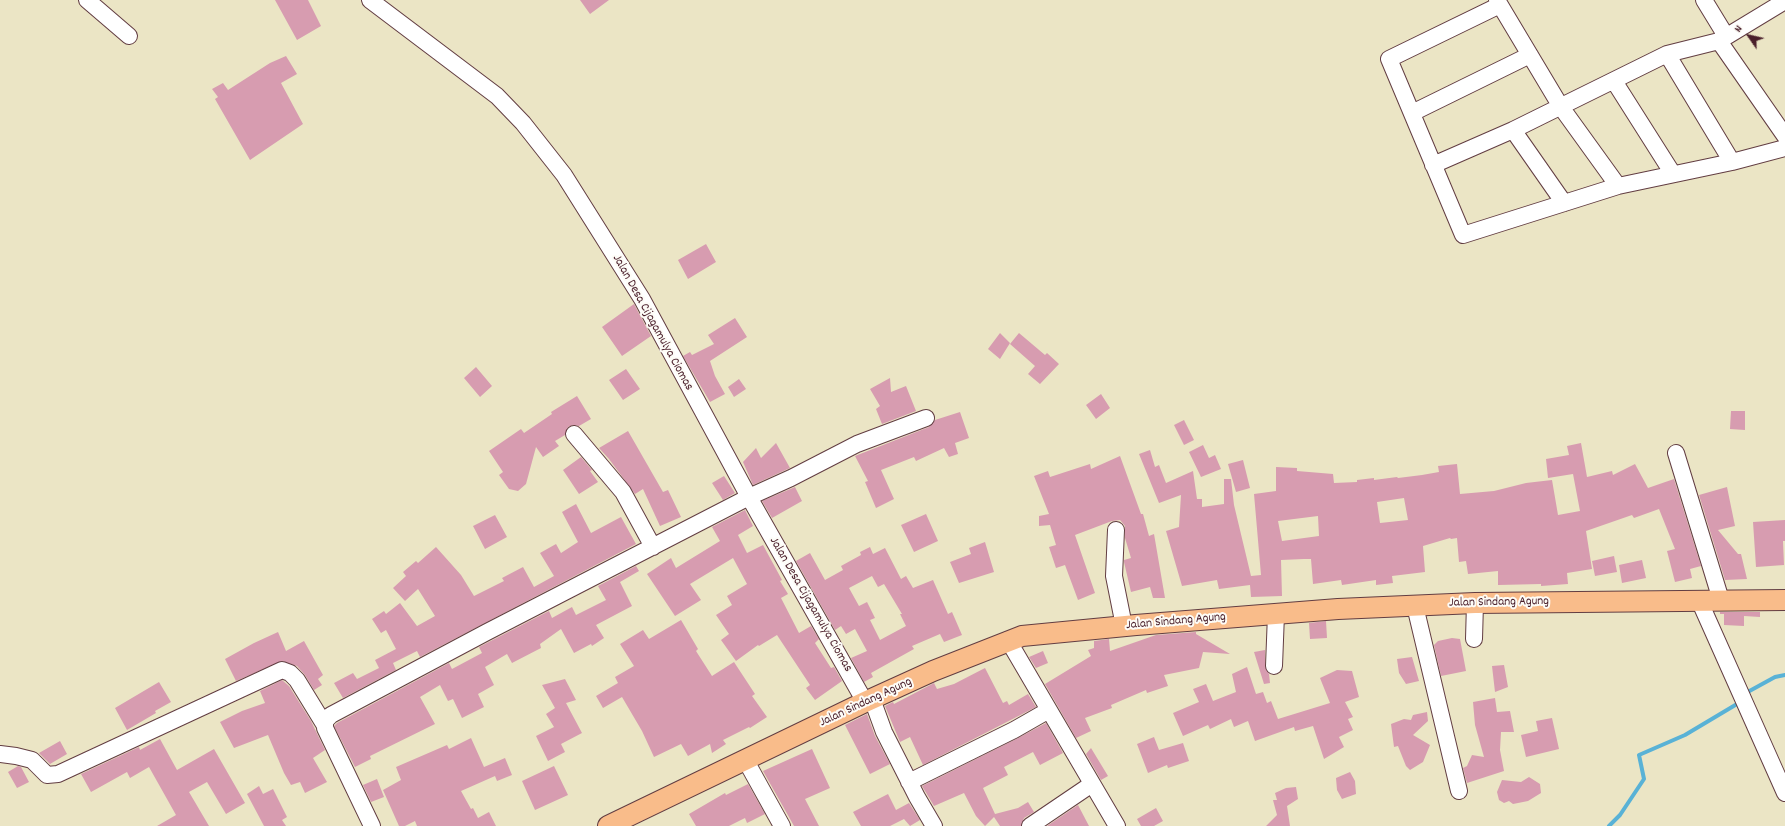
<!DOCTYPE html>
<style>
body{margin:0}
#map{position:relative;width:1785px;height:826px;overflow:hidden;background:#ebe5c5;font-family:Dekko,sans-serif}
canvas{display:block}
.north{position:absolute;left:1729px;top:16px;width:40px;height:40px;-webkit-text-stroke:3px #fdfcf7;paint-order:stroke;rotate:304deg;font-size:11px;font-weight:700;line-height:16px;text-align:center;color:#4a1f2b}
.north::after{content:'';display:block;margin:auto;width:14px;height:18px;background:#4a1f2b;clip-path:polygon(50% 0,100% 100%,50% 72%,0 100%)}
</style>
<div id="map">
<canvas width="1785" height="826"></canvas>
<div class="north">N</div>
</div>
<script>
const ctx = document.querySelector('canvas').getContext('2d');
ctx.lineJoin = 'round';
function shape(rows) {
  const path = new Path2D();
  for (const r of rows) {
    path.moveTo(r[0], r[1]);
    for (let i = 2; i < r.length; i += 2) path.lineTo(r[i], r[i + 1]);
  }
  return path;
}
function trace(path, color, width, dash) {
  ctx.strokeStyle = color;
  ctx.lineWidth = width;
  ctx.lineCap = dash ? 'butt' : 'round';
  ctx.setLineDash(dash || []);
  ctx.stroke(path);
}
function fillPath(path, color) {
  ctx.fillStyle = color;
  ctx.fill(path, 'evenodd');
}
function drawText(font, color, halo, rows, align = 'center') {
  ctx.font = font + ' Dekko,sans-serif';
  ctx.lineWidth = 4;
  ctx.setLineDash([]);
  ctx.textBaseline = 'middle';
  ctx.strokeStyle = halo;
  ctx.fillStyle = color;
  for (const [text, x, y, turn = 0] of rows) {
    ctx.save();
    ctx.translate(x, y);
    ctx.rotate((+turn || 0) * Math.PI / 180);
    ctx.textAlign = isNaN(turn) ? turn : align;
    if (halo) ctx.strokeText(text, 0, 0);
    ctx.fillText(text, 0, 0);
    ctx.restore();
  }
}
trace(shape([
 [1744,694,1775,677,1785,675],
 [1609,826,1620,815,1644,779,1639,755,1685,735,1737,704]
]), '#59b2d6', 4);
fillPath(shape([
 [275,0,308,0,321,26,297,40],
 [580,0,609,0,590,14],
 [286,56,297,74,281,83,303,124,250,160,215,99,218,97,212,89,223,83,228,90,270,63],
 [706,244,716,262,688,279,678,260],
 [634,304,651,336,622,356,602,327],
 [735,318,747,337,710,361,715,376,725,394,710,402,683,356,690,352,692,355,714,344,708,335],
 [1000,333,1010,343,1000,359,988,349],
 [1019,333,1045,355,1047,353,1059,364,1040,384,1028,374,1035,366,1010,344],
 [476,367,492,386,480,397,464,378],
 [626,369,640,389,623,400,609,380],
 [890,378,891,392,906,386,916,411,882,424,876,409,880,406,870,389],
 [739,379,746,389,734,397,728,387],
 [1101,394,1110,408,1096,419,1086,405],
 [577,396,591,419,579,426,573,425,568,427,565,435,555,441,559,446,543,457,536,447,526,484,518,491,509,489,499,475,503,472,489,451,521,429,524,433,552,414,551,412],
 [1731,411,1745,411,1745,430,1730,429],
 [960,412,969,438,955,443,958,454,949,457,944,448,916,461,914,457,881,470,894,499,876,508,865,482,868,481,855,456,929,427,935,420],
 [1184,420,1194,440,1184,445,1174,425],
 [628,431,663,492,668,490,681,517,660,526,643,489,635,494,609,459,599,448],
 [776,443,790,468,753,485,743,462,756,448,761,458],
 [1581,443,1587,477,1612,471,1613,475,1635,464,1648,488,1674,479,1701,566,1690,569,1692,578,1675,582,1667,551,1675,549,1659,509,1634,518,1632,515,1586,531,1592,569,1567,573,1568,584,1541,586,1541,584,1498,585,1498,571,1468,574,1466,561,1459,562,1457,538,1451,539,1450,538,1423,546,1425,572,1392,576,1393,583,1376,585,1376,580,1342,585,1341,580,1313,584,1311,559,1304,559,1281,560,1282,596,1251,597,1250,585,1219,589,1217,580,1182,586,1166,531,1179,527,1181,495,1159,503,1139,454,1150,450,1155,467,1159,465,1166,483,1193,471,1197,499,1202,499,1202,507,1224,504,1224,479,1231,479,1234,505,1251,576,1261,575,1254,494,1276,491,1276,467,1297,468,1297,471,1333,474,1334,483,1357,482,1357,480,1374,478,1374,480,1397,477,1398,478,1422,475,1439,472,1438,466,1457,464,1460,494,1494,491,1526,483,1552,480,1558,515,1580,511,1573,474,1548,478,1546,459,1569,455,1567,446],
 [1404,498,1408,520,1380,523,1377,502],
 [1318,516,1319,536,1282,541,1278,521],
 [1203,445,1209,458,1215,455,1221,469,1201,477,1189,452],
 [1120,456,1141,514,1143,514,1149,536,1154,534,1165,598,1153,598,1150,587,1131,592,1124,562,1124,560,1131,558,1125,538,1125,526,1120,520,1112,521,1075,535,1095,593,1078,600,1065,565,1056,568,1049,547,1056,545,1050,525,1039,526,1039,516,1049,514,1034,476,1048,471,1050,477,1090,464,1091,469],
 [581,457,592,470,590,471,598,482,579,494,563,470],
 [1243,460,1250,488,1236,492,1228,464],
 [724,476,735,493,723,500,712,483],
 [795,487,802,501,772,518,762,501],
 [1727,487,1735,526,1718,530,1738,554,1741,554,1747,579,1725,580,1699,495],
 [576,504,591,533,621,517,636,544,420,657,417,651,393,663,396,670,343,698,334,683,353,673,357,679,379,668,375,660,396,649,386,630,381,633,372,619,384,611,386,614,400,603,417,626,435,616,418,589,405,601,393,588,406,576,403,572,416,561,418,563,436,547,461,575,474,596,504,581,502,578,523,567,534,587,554,576,540,553,556,544,561,553,578,542,562,512],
 [745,510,753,526,738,535,747,553,763,545,782,580,780,581,788,594,781,598,799,633,811,626,819,639,815,643,831,668,834,667,842,681,815,700,806,688,810,685,777,635,759,646,758,645,736,661,721,640,729,634,716,615,732,605,727,596,747,584,733,558,690,584,701,600,675,616,647,574,671,558,676,568,720,541,712,527],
 [926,514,938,541,914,552,901,525],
 [495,515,507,537,485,549,473,526],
 [1785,520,1785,541,1783,541,1784,565,1756,567,1753,522],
 [985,542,994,572,959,583,950,562,971,554,969,548],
 [870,547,873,554,885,548,901,579,906,576,913,588,933,580,948,614,952,612,962,635,944,642,940,634,912,646,914,649,871,673,873,677,864,682,851,658,867,651,855,629,846,634,841,626,835,630,796,561,810,553,825,580,843,570,841,566,861,555,860,552],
 [872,576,878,587,884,584,902,614,900,614,906,626,880,640,870,620,875,618,867,602,859,606,849,588],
 [1614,556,1617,572,1595,576,1592,561],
 [1642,560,1646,578,1622,583,1619,565],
 [636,566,639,571,620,582,632,606,596,625,604,638,592,646,591,644,574,653,561,629,540,644,541,648,512,663,507,654,485,667,494,685,478,694,484,707,462,718,453,699,448,701,440,685,420,697,435,724,370,756,371,759,355,767,334,726,337,723,449,663,452,669,482,653,479,647,549,611,552,618,572,607,576,615,606,600,598,586],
 [1720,612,1760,612,1760,617,1744,616,1744,626,1724,625,1724,614,1720,614],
 [681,620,698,649,696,651,712,676,734,662,755,694,752,696,767,717,750,728,749,727,723,740,726,744,712,753,710,744,688,756,681,744,654,757,642,731,622,697,603,708,596,696,618,683,615,677,634,666,620,644,643,630,649,639],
 [1326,621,1327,638,1310,639,1309,623],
 [278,632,286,651,304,641,323,675,318,679,322,685,314,690,305,675,297,666,282,661,236,681,225,659,254,643],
 [1196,632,1196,634,1230,654,1203,652,1199,668,1164,675,1168,686,1147,693,1146,690,1111,705,1112,708,1085,718,1091,731,1076,738,1045,684,1091,656,1088,650,1094,648,1094,641,1109,639,1110,651,1156,635],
 [1452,638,1460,639,1466,671,1441,676,1434,645,1438,641],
 [1265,650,1265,666,1269,674,1270,683,1264,684,1254,652],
 [1043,651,1048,663,1036,668,1029,657],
 [1412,657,1419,681,1406,684,1399,673,1397,659],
 [1504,665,1508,687,1495,692,1492,666],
 [1247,667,1256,694,1263,692,1267,703,1271,701,1278,719,1330,703,1320,678,1337,670,1352,671,1359,697,1345,702,1353,717,1348,719,1353,730,1339,737,1344,747,1324,759,1313,726,1295,731,1294,727,1255,741,1248,721,1234,727,1231,719,1210,729,1208,725,1183,736,1173,713,1199,702,1193,689,1206,684,1213,701,1236,692,1232,674],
 [985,668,1003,703,1007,701,1009,705,1028,694,1036,707,923,765,910,737,900,742,885,706,893,702,894,704,934,683,937,689,954,684],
 [565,679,576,700,566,703,582,733,561,744,565,752,548,761,536,736,554,727,546,714,555,708,542,685],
 [282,680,289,686,311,721,325,750,313,758,327,782,305,793,300,782,291,785,284,773,268,735,234,748,220,722,242,711,265,703,260,691],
 [159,682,171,702,155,711,156,713,127,730,115,708],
 [1495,698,1497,712,1510,711,1514,732,1501,732,1500,750,1504,771,1467,783,1463,768,1467,766,1472,755,1484,757,1475,725,1473,702],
 [1427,712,1428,721,1413,735,1430,745,1423,762,1410,770,1406,766,1398,746,1394,747,1391,724,1404,719,1411,720,1413,715],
 [867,714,875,736,890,764,870,774,845,725],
 [1552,718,1559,749,1526,757,1521,735,1538,731,1536,721],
 [1046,723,1063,753,1040,765,1033,752,1004,767,1008,775,983,788,995,814,1018,808,1028,802,1034,812,1024,818,1021,826,1000,826,994,817,985,826,976,816,964,793,934,806,922,786,1018,738],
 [1154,737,1159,750,1183,743,1189,761,1168,768,1167,765,1148,773,1137,744],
 [471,738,484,767,505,758,512,775,497,781,495,776,461,791,471,809,473,808,478,818,489,812,496,826,417,826,415,821,405,826,399,826,383,790,401,780,396,767,447,745,449,749],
 [160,739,177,770,214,749,245,803,226,814,207,782,189,792,209,826,157,826,176,815,149,767,130,778,127,772,91,792,81,774,139,747,140,750],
 [60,741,67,754,50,764,39,753],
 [1091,748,1108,776,1101,780,1086,754],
 [812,749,830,788,805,799,819,826,794,826,763,771],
 [18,766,21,767,29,782,17,788,8,772],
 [554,766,568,795,535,810,522,781],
 [1350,772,1355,781,1356,794,1342,799,1337,790,1336,778],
 [1529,777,1540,784,1541,793,1528,801,1513,804,1509,801,1504,803,1499,800,1497,792,1502,780,1521,782],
 [377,779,384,797,371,802,363,785],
 [748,784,765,814,747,823,745,818,729,826,696,826,689,814,725,793,726,795],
 [259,786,263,794,273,789,287,817,282,820,286,826,264,826,247,794],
 [1296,787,1298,799,1287,806,1290,826,1266,826,1277,815,1273,800,1277,800,1275,793,1286,788],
 [888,794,896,810,909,803,920,820,910,826,904,819,890,826,861,826,853,812],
 [1078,805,1089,826,1047,826],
 [1156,808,1163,821,1154,826,1141,826,1137,819]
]), '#d79cb0');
const minor = shape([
 [87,0,129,36],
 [370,0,497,96,523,123,564,175,642,299,749,497,865,702],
 [1497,0,1561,107,1618,186,1732,162,1785,148],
 [1704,0,1726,36],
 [1500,5,1389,59,1463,235,1618,186],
 [1719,41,1785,136],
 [1667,54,1732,162],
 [1614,81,1673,174],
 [1412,113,1530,55],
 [1513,130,1564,203],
 [1433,165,1513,130,1667,54,1719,41,1785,1],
 [574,434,623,492,653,547],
 [1676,453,1721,600],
 [1116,530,1114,576,1124,626],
 [1699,600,1785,793],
 [1415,606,1459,791],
 [1474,639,1475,603],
 [1008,640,1117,826],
 [1274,666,1276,614],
 [872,699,884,732,917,797,934,826],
 [0,754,16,756,32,760,47,775,58,774,282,670,290,673,297,680,324,724],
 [746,761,782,826],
 [909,782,1014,730,1049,710],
 [372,826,325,728,325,721,331,715,487,632,749,497,791,478,857,444,926,418],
 [1030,826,1092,784]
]);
const major = shape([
 [608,826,865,702,933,671,1022,636,1136,625,1338,609,1475,603,1785,600]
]);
trace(minor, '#623d42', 18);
trace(major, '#623d42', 22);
trace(minor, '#fff', 16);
trace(major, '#f9bc8a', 20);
drawText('13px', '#4a1f2b', '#fdfcf7', [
 ["Jalan Desa Cijagamulya Ciomas",652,323,61],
 ["Jalan Sindang Agung",1499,603,-1],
 ["Jalan Desa Cijagamulya Ciomas",810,605,60],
 ["Jalan Sindang Agung",1176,622,-5],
 ["Jalan Sindang Agung",866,703,-25]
]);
</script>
